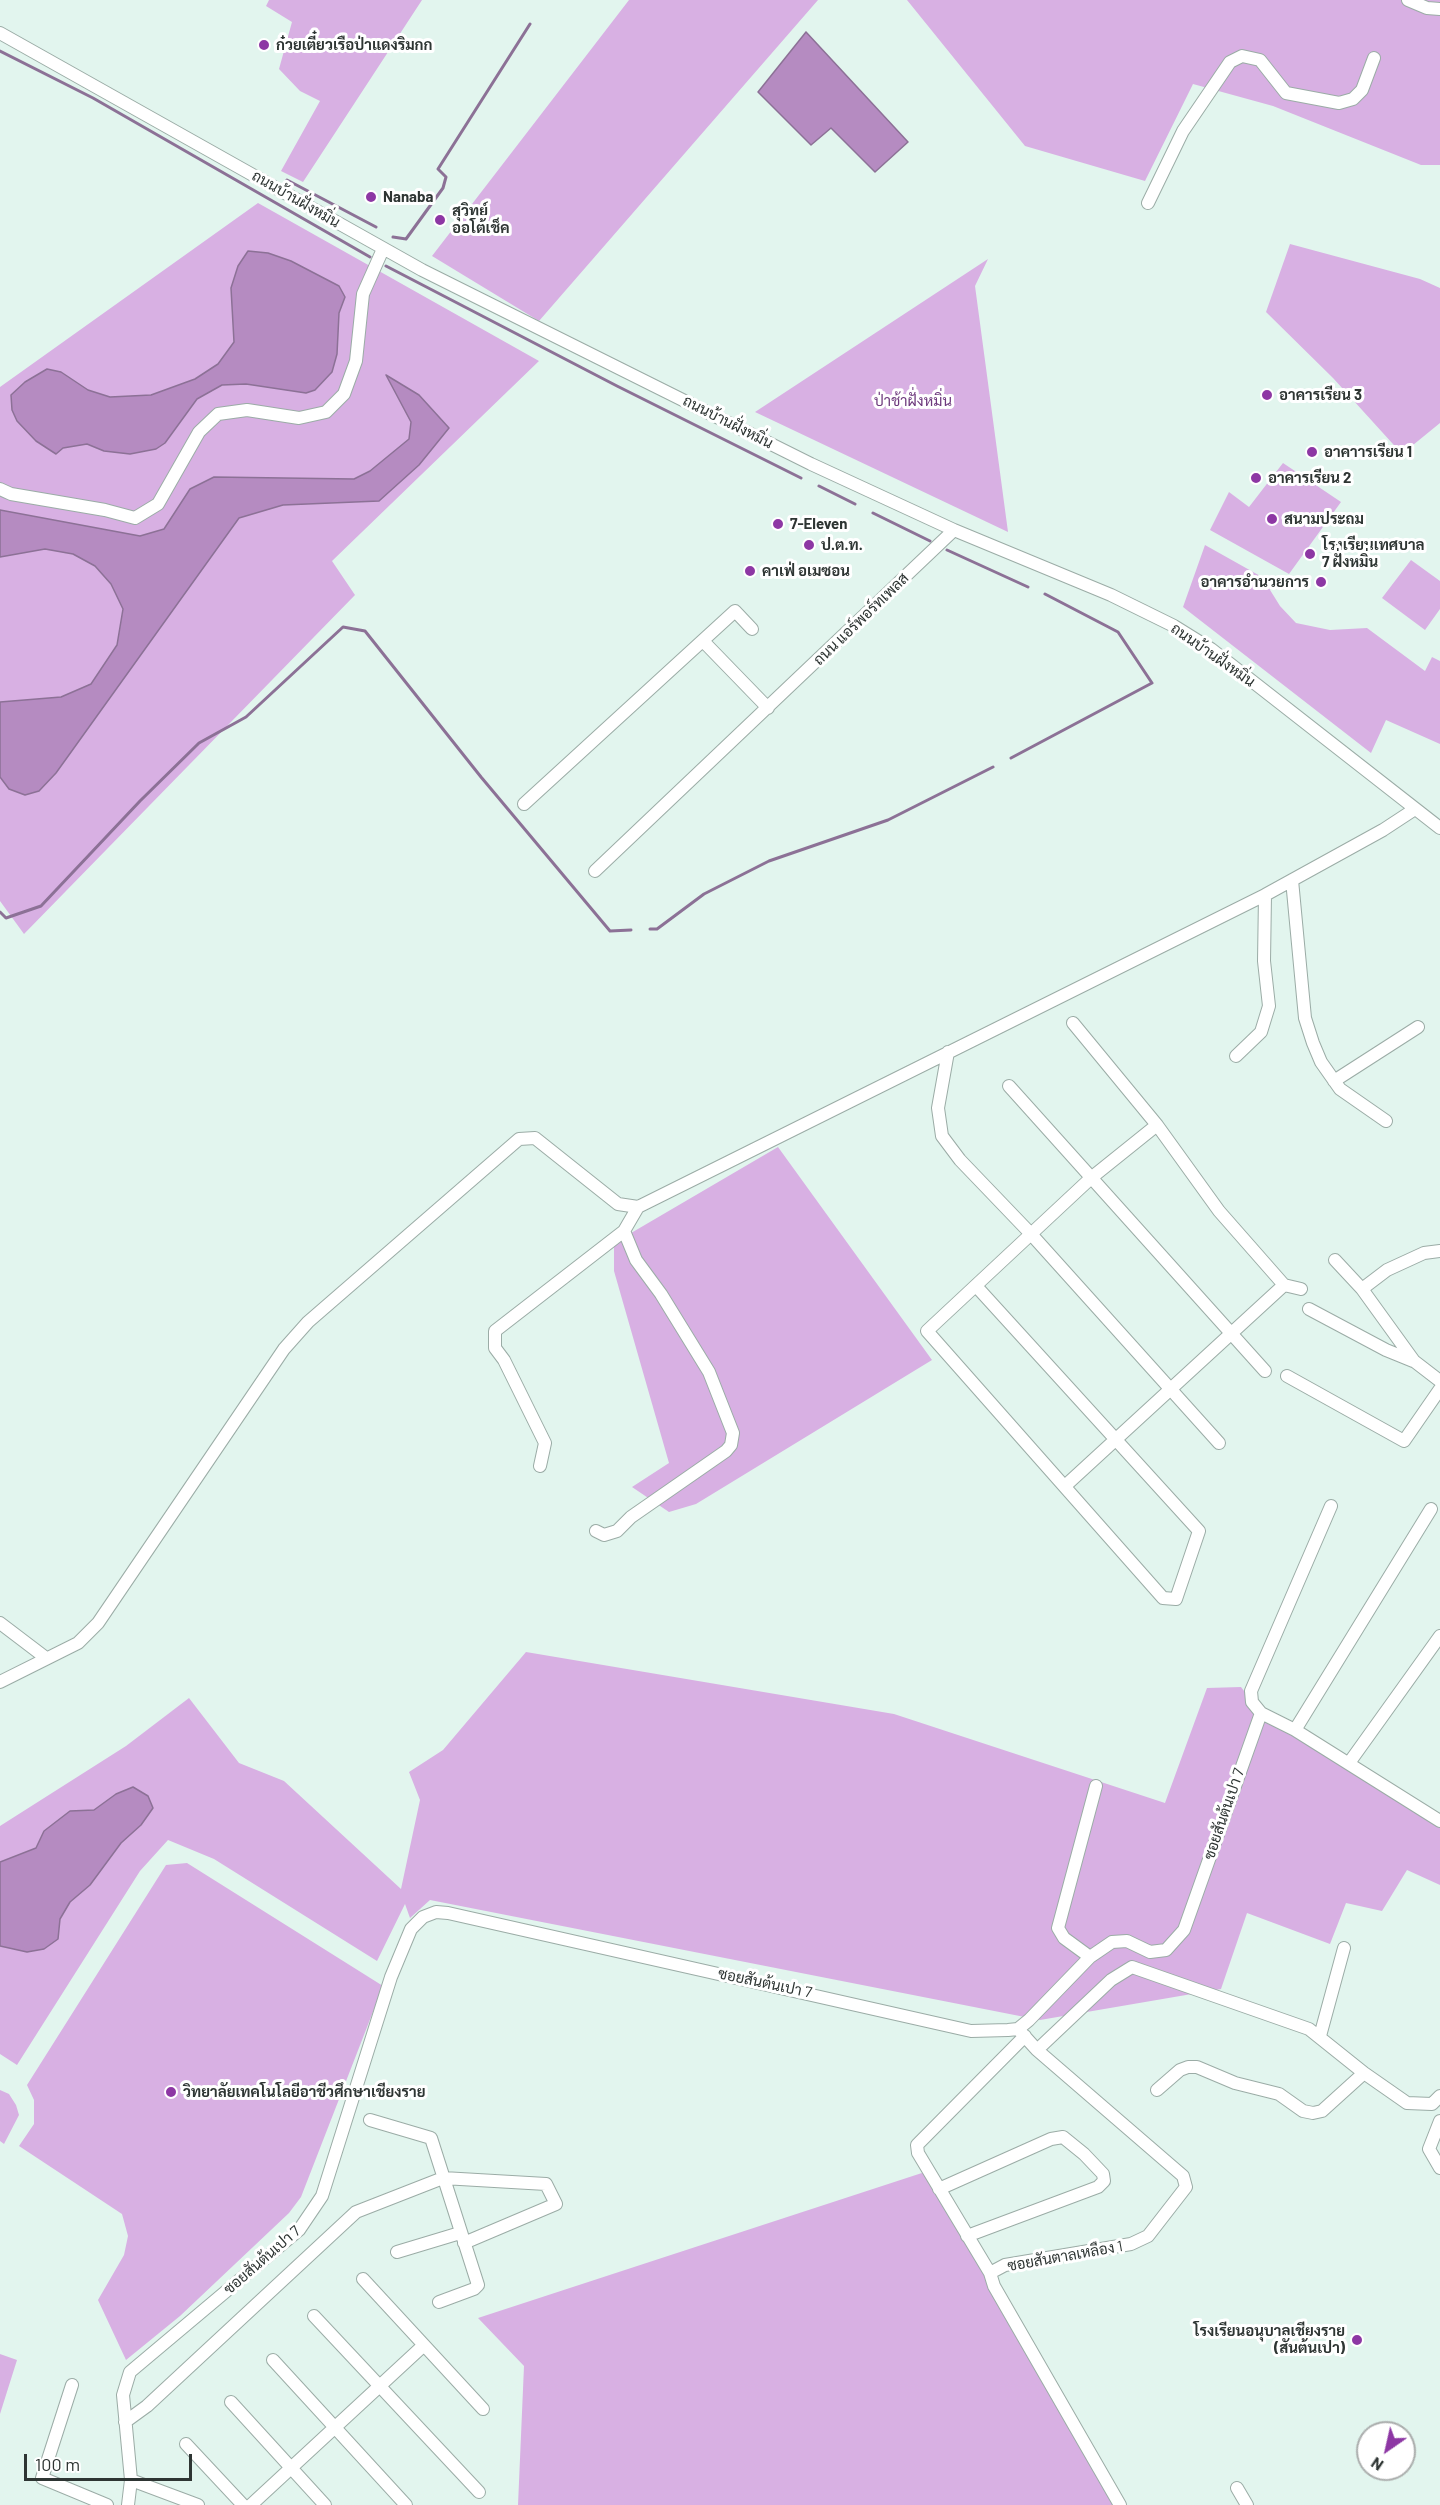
<!DOCTYPE html>
<meta charset="utf-8">
<style>
body{margin:0}
#map{position:relative;width:1440px;height:2505px;overflow:hidden;background:#e2f5ee;font-family:Barlow,sans-serif}
canvas{display:block}
.north{position:absolute;left:1356px;top:2421px;width:60px;height:60px;box-sizing:border-box;background:#fff;border:2px solid #abaead;border-radius:50%;rotate:214deg;font-size:16px;font-weight:700;line-height:24px;text-align:center;color:#2e3533}
.north::after{content:'';display:block;margin:auto;width:21px;height:27px;background:#8d37a4;clip-path:polygon(50% 0,100% 100%,50% 72%,0 100%)}
.scale{position:absolute;left:24px;top:2454px;width:168px;height:27px;box-sizing:border-box;border:3px solid #2e3533;border-top:0;padding-left:8px;font-size:18px;line-height:21px;white-space:nowrap;color:#2e3533;-webkit-text-stroke:4px #fff;paint-order:stroke}
</style>
<div id="map">
<canvas width="1440" height="2505"></canvas>
<div class="north">N</div>
<div class="scale">100 m</div>
</div>
<script>
const ctx = document.querySelector('canvas').getContext('2d');
ctx.lineJoin = 'round';
function fillPath(path, color) {
  ctx.fillStyle = color;
  ctx.fill(path, 'evenodd');
}
function shape(rows) {
  const path = new Path2D();
  for (const r of rows) {
    path.moveTo(r[0], r[1]);
    for (let i = 2; i < r.length; i += 2) path.lineTo(r[i], r[i + 1]);
  }
  return path;
}
function trace(path, color, width, dash) {
  ctx.strokeStyle = color;
  ctx.lineWidth = width;
  ctx.lineCap = dash ? 'butt' : 'round';
  ctx.setLineDash(dash || []);
  ctx.stroke(path);
}
function drawText(font, color, halo, rows, align = 'center') {
  ctx.font = font + ' Barlow,Sarabun,sans-serif';
  ctx.lineWidth = 6;
  ctx.setLineDash([]);
  ctx.textBaseline = 'middle';
  ctx.strokeStyle = halo;
  ctx.fillStyle = color;
  for (const [text, x, y, turn = 0] of rows) {
    ctx.save();
    ctx.translate(x, y);
    ctx.rotate((+turn || 0) * Math.PI / 180);
    ctx.textAlign = isNaN(turn) ? turn : align;
    if (halo) ctx.strokeText(text, 0, 0);
    ctx.fillText(text, 0, 0);
    ctx.restore();
  }
}
fillPath(shape([
 [269,0,422,0,303,182,281,171,320,101,300,91,279,69,292,22,266,6],
 [629,0,818,0,539,321,432,256],
 [907,0,1440,0,1440,165,1421,165,1273,106,1193,84,1145,181,1025,146],
 [258,203,539,361,332,561,355,595,24,934,0,901,0,387],
 [1290,244,1420,279,1440,288,1440,423,1402,454,1333,378,1266,312],
 [988,259,975,286,1008,532,755,412],
 [1283,463,1341,502,1289,574,1210,530,1229,492,1249,507],
 [1205,545,1262,577,1280,606,1296,623,1330,630,1367,628,1425,671,1432,657,1440,661,1440,744,1386,720,1371,753,1183,607],
 [1411,560,1440,581,1440,609,1425,630,1382,598],
 [778,1147,932,1360,696,1504,669,1512,632,1487,669,1463,614,1271,614,1243],
 [526,1652,894,1714,1165,1803,1207,1688,1241,1687,1261,1713,1440,1822,1440,1885,1407,1870,1382,1911,1346,1903,1330,1944,1247,1913,1221,1989,1040,2020,430,1900,410,1918,405,1904,377,1961,214,1859,168,1840,140,1871,17,2065,0,2054,0,1826,126,1746,189,1698,239,1763,284,1781,401,1889,420,1800,409,1772,443,1750],
 [187,1863,383,1986,301,2197,289,2213,180,2316,126,2360,98,2300,124,2255,128,2236,122,2214,19,2146,34,2124,34,2100,27,2085,166,1865],
 [0,2090,9,2094,16,2105,19,2115,4,2144,0,2141],
 [928,2171,1120,2505,518,2505,524,2366,478,2318],
 [0,2354,17,2360,0,2414]
]), '#d8b0e3');
const water = shape([
 [806,32,908,142,875,172,831,128,811,145,758,92,806,32],
 [248,251,268,253,291,261,339,286,345,297,339,313,337,354,332,372,315,390,306,393,246,384,222,385,197,399,165,443,156,449,130,454,104,451,87,444,63,448,56,454,36,441,17,421,12,410,11,395,25,382,47,369,61,372,88,390,110,397,151,395,195,379,218,364,234,342,231,288,238,266,248,251],
 [386,375,419,395,449,428,419,465,379,501,283,505,239,518,56,773,39,791,25,795,9,789,0,777,0,702,61,697,91,684,117,645,123,609,111,584,95,566,73,554,45,549,0,557,0,510,140,536,164,529,190,489,214,477,354,479,370,471,409,439,411,422,386,375],
 [133,1787,148,1796,153,1808,141,1825,121,1843,90,1885,70,1902,60,1919,58,1939,44,1949,27,1952,0,1946,0,1862,36,1848,44,1831,70,1811,94,1810,116,1794,133,1787]
]);
fillPath(water, '#b58bc1');
trace(water, '#8c7196', 1.5);
trace(shape([
 [0,51,93,98,370,257],
 [287,180,376,227],
 [393,237,406,239,443,188,446,177,438,169,530,24],
 [386,266,617,386,801,478],
 [819,486,855,504],
 [873,513,930,541],
 [947,550,1028,587],
 [1011,758,1152,683,1118,632,1045,594],
 [0,912,6,918,41,906,140,801,199,743,246,717,343,627,365,631,481,777,610,931,631,930],
 [650,929,657,929,704,894,769,861,888,820,993,767]
]), '#8c7196', 3);
const minor = shape([
 [1408,0,1427,8,1440,9],
 [0,33,422,270,811,464,954,530,1111,595,1174,626,1211,649,1440,828],
 [1148,203,1183,131,1230,62,1242,56,1260,60,1286,93,1339,103,1353,99,1362,90,1374,58],
 [0,489,11,494,105,510,135,518,158,504,199,432,218,414,247,410,299,418,326,412,344,394,356,361,363,294,383,249],
 [703,641,768,708],
 [524,804,735,611,752,629],
 [595,871,954,530],
 [1292,880,1305,1018,1313,1043,1321,1062,1340,1089,1386,1121],
 [1073,1023,1157,1125,1219,1211,1284,1285,1301,1289],
 [948,1052,938,1108,942,1136,960,1160,1031,1234,1219,1443],
 [1236,1056,1261,1032,1269,1006,1264,961,1265,895],
 [1334,1081,1418,1027],
 [1009,1086,1265,1371],
 [1335,1260,1362,1289,1414,1361,1440,1381],
 [976,1286,1199,1531,1176,1599,1163,1598,927,1331,1091,1178,1157,1125],
 [1362,1289,1387,1270,1424,1253,1440,1251],
 [1309,1309,1386,1350,1413,1361],
 [1287,1376,1404,1441,1440,1389],
 [540,1466,545,1443,504,1360,495,1348,495,1331,624,1231,638,1207],
 [1065,1486,1284,1285],
 [596,1531,604,1535,617,1531,631,1517,726,1451,731,1445,733,1433,709,1372,661,1294,636,1260,624,1231],
 [0,1623,46,1658],
 [0,1682,78,1643,98,1623,284,1349,308,1322,519,1139,535,1138,618,1204,638,1207,1265,895,1383,830,1415,809],
 [1261,1713,1252,1702,1251,1691,1331,1506],
 [1295,1730,1431,1509],
 [1349,1763,1440,1636],
 [1090,1957,1064,1938,1058,1928,1096,1786],
 [1018,2029,1037,2050,1183,2176,1186,2187,1148,2236,1131,2244,1005,2265,990,2273,994,2286,1120,2505],
 [1320,2036,1344,1948],
 [1037,2050,1111,1980,1132,1967,1309,2029,1364,2073,1407,2103,1432,2104,1440,2096],
 [1157,2090,1180,2070,1188,2067,1197,2067,1235,2083,1279,2094,1303,2111,1313,2113,1322,2111,1364,2073],
 [370,2120,431,2138,478,2285,474,2289,439,2302],
 [1440,2121,1429,2149,1440,2168],
 [939,2189,1051,2139,1063,2137,1084,2154,1103,2174,1104,2181,1098,2187,967,2236],
 [397,2252,460,2233],
 [990,2273,918,2153,917,2145,1025,2036],
 [363,2279,483,2409],
 [314,2316,479,2492],
 [273,2360,406,2505],
 [72,2385,42,2478,107,2505],
 [231,2402,325,2505],
 [125,2422,147,2406,356,2212,443,2178,546,2184,556,2204,464,2243],
 [186,2444,243,2505],
 [131,2480,198,2505],
 [1237,2488,1247,2505],
 [128,2505,131,2480,123,2395,130,2372,299,2230,322,2196,391,1977,411,1929,423,1917,436,1912,448,1913,971,2031,1008,2030,1018,2029,1029,2020,1090,1957,1112,1942,1127,1941,1150,1952,1166,1950,1184,1930,1261,1713,1295,1730,1440,1821],
 [251,2505,424,2345]
]);
trace(minor, '#9baca6', 14);
trace(minor, '#fff', 12);
for (const [x, y, r, color] of [
 [264,45,6,"#8d37a4"],
 [371,197,6,"#8d37a4"],
 [440,220,6,"#8d37a4"],
 [1267,395,6,"#8d37a4"],
 [1312,452,6,"#8d37a4"],
 [1256,478,6,"#8d37a4"],
 [1272,519,6,"#8d37a4"],
 [778,524,6,"#8d37a4"],
 [809,545,6,"#8d37a4"],
 [1310,554,6,"#8d37a4"],
 [750,571,6,"#8d37a4"],
 [1321,582,6,"#8d37a4"],
 [171,2092,6,"#8d37a4"],
 [1357,2340,6,"#8d37a4"]
]) {
  const dot = new Path2D();
  dot.arc(x, y, r, 0, 2 * Math.PI);
  ctx.fillStyle = color;
  ctx.fill(dot);
  trace(dot, '#fff', 2);
}
drawText('bold 15px', '#2e3533', '#fff', [
 ["ก๋วยเตี๋ยวเรือป่าแดงริมกก",276,45],
 ["Nanaba",383,197],
 ["สุวิทย์",452,211],
 ["ออโต้เช็ค",452,228],
 ["อาคารเรียน 3",1279,395],
 ["อาคาารเรียน 1",1324,452],
 ["อาคารเรียน 2",1268,478],
 ["สนามประถม",1284,519],
 ["7-Eleven",790,524],
 ["ป.ต.ท.",821,545],
 ["โรงเรียนเทศบาล",1322,545],
 ["7 ฝั่งหมิ่น",1322,562],
 ["คาเฟ่ อเมซอน",762,571],
 ["อาคารอำนวยการ",1309,582,"right"],
 ["วิทยาลัยเทคโนโลยีอาชีวศึกษาเชียงราย",183,2092],
 ["โรงเรียนอนุบาลเชียงราย",1345,2331,"right"],
 ["(สันต้นเปา)",1345,2348,"right"]
], 'left');
drawText('15px', '#2e3533', '#fff', [
 ["ถนนบ้านฝั่งหมิ่น",296,199,30],
 ["ถนนบ้านฝั่งหมิ่น",728,422,27],
 ["ถนน แอร์พอร์ทเพลส",861,619,-44],
 ["ถนนบ้านฝั่งหมิ่น",1213,655,35],
 ["ซอยสันต้นเปา 7",1224,1814,-71],
 ["ซอยสันต้นเปา 7",765,1983,12],
 ["ซอยสันตาลเหลือง 1",1065,2256,-10],
 ["ซอยสันต้นเปา 7",262,2260,-41]
]);
drawText('15px', '#6e3a7d', '#fff', [
 ["ป่าช้าฝั่งหมิ่น",913,401]
]);
</script>
